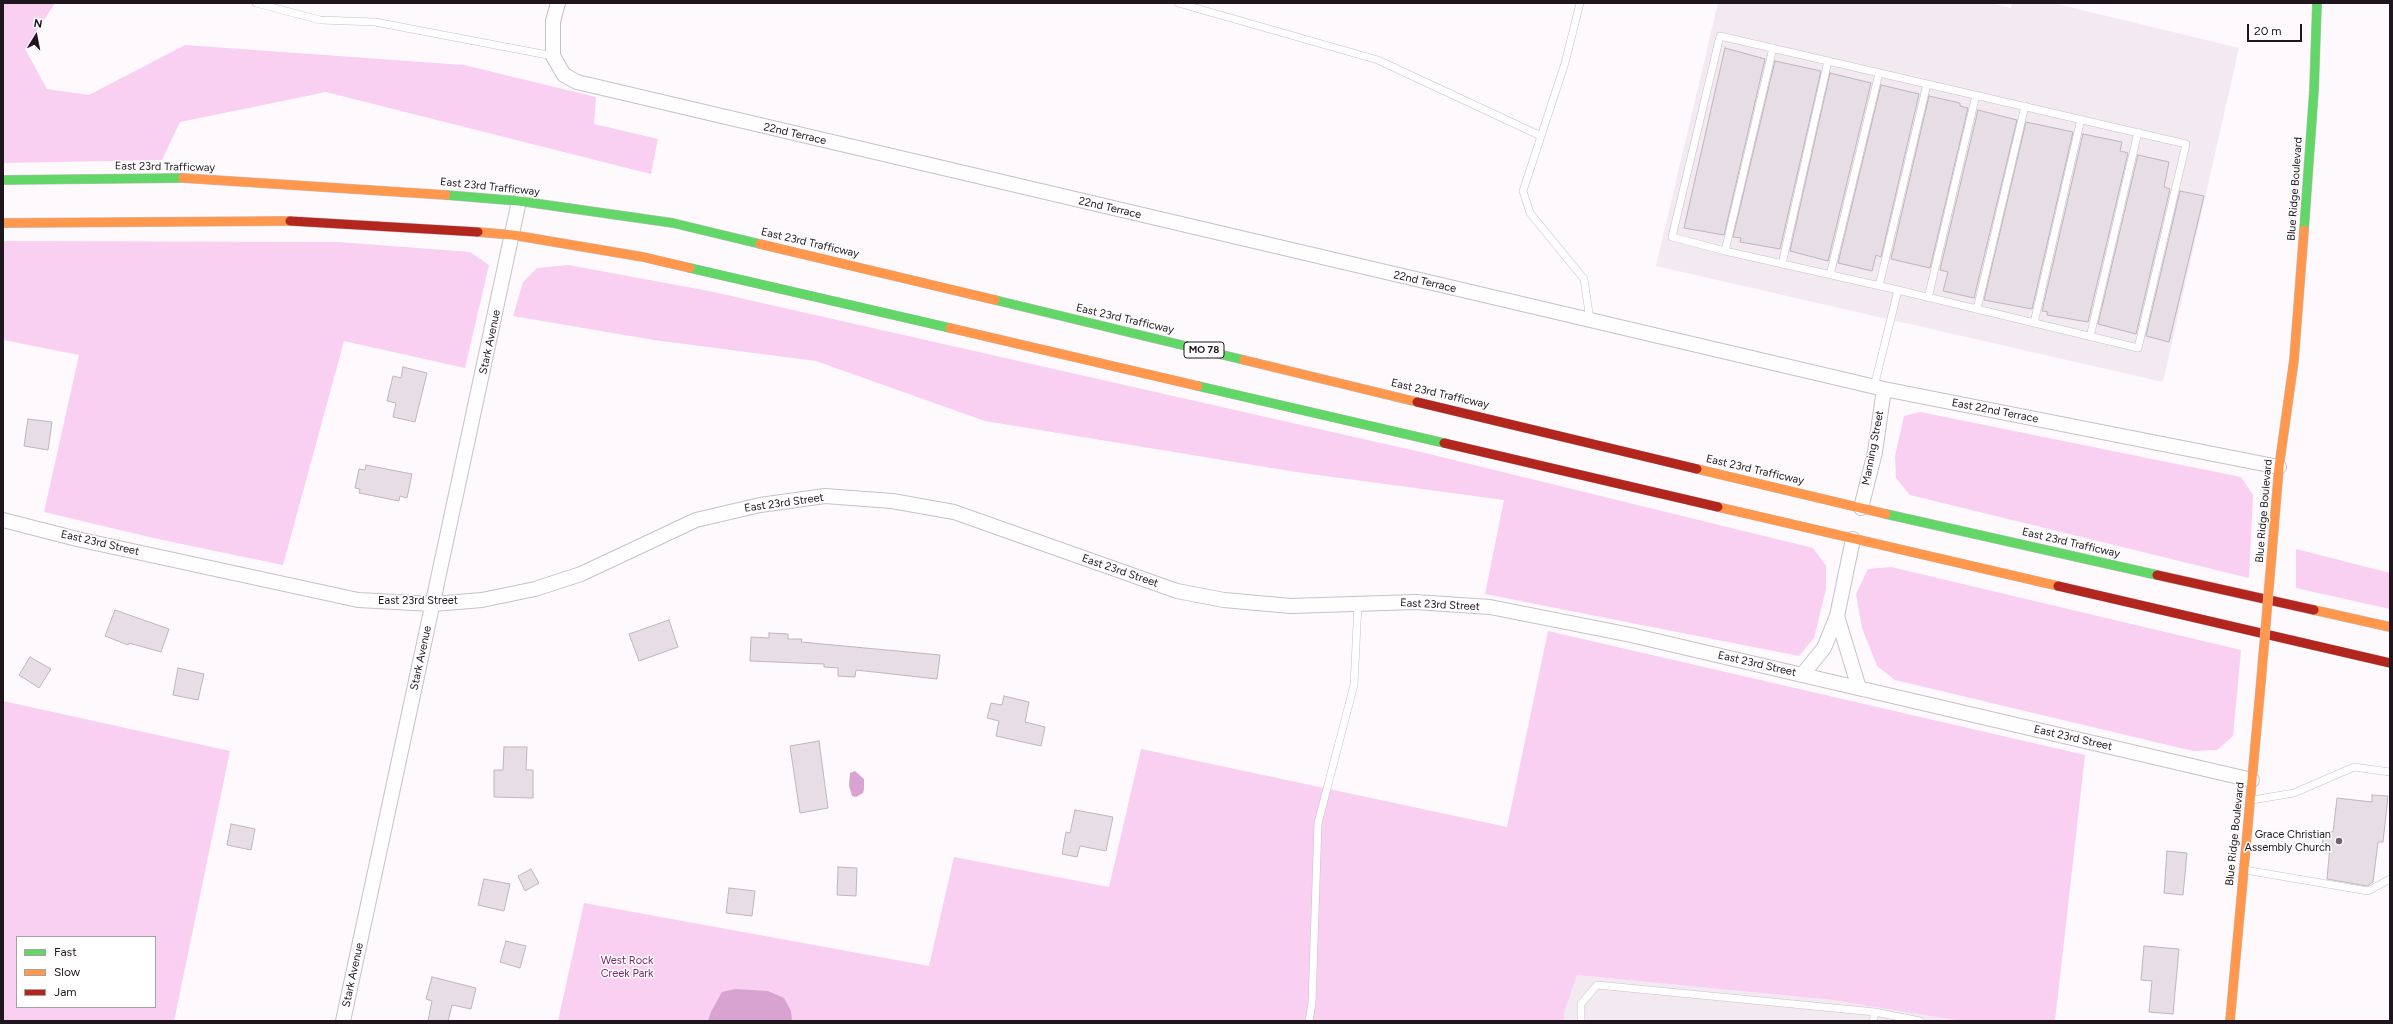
<!DOCTYPE html>
<style>
body{margin:0}
#map{position:relative;width:2393px;height:1024px;overflow:hidden;background:#fdf9fc;font-family:Figtree,sans-serif}
canvas{display:block}
.frame{position:absolute;inset:0;border:4px solid #1f151d;pointer-events:none}
.legend{position:absolute;left:16px;top:936px;width:140px;height:72px;box-sizing:border-box;background:#fff;border:1px solid #a5a1a5;margin:0;padding:5px 7px;list-style:none;font-size:12px;color:#1f151d}
.legend li{display:flex;align-items:center;gap:8px;height:20px}
.legend b{width:20px;border:1px solid #a5a1a5}
.north{position:absolute;left:16px;top:16px;width:40px;height:40px;-webkit-text-stroke:3px #fff;paint-order:stroke;rotate:10deg;font-size:11px;font-weight:700;line-height:16px;text-align:center;color:#1f151d}
.north::after{content:'';display:block;margin:auto;width:14px;height:18px;background:#1f151d;clip-path:polygon(50% 0,100% 100%,50% 72%,0 100%)}
.scale{position:absolute;left:2247px;top:24px;width:55px;height:18px;box-sizing:border-box;border:2px solid #1f151d;border-top:0;padding-left:5px;font-size:12px;line-height:14px;white-space:nowrap;color:#1f151d;-webkit-text-stroke:3px #fff;paint-order:stroke}
</style>
<div id="map">
<canvas width="2393" height="1024"></canvas>
<div class="frame"></div>
<ul class="legend">
<li><b style="height:5px;background:#63d668"></b>Fast</li>
<li><b style="height:5px;background:#ff974d"></b>Slow</li>
<li><b style="height:5px;background:#b3261e"></b>Jam</li>
</ul>
<div class="north">N</div>
<div class="scale">20 m</div>
</div>
<script>
const ctx = document.querySelector('canvas').getContext('2d');
ctx.lineJoin = 'round';
function fillPath(path, color) {
  ctx.fillStyle = color;
  ctx.fill(path, 'evenodd');
}
function shape(rows) {
  const path = new Path2D();
  for (const r of rows) {
    path.moveTo(r[0], r[1]);
    for (let i = 2; i < r.length; i += 2) path.lineTo(r[i], r[i + 1]);
  }
  return path;
}
function trace(path, color, width, dash) {
  ctx.strokeStyle = color;
  ctx.lineWidth = width;
  ctx.lineCap = dash ? 'butt' : 'round';
  ctx.setLineDash(dash || []);
  ctx.stroke(path);
}
function drawText(font, color, halo, rows, align = 'center') {
  ctx.font = font + ' Figtree,sans-serif';
  ctx.lineWidth = 3;
  ctx.setLineDash([]);
  ctx.textBaseline = 'middle';
  ctx.strokeStyle = halo;
  ctx.fillStyle = color;
  for (const [text, x, y, turn = 0] of rows) {
    ctx.save();
    ctx.translate(x, y);
    ctx.rotate((+turn || 0) * Math.PI / 180);
    ctx.textAlign = isNaN(turn) ? turn : align;
    if (halo) ctx.strokeText(text, 0, 0);
    ctx.fillText(text, 0, 0);
    ctx.restore();
  }
}
fillPath(shape([
 [1718,3,1991,3,2011,8,2012,3,2053,3,2239,48,2163,382,1656,266],
 [1577,975,1832,1000,1961,1021,1564,1021,1564,1013]
]), '#f3e9f1');
fillPath(shape([
 [3,3,55,3,25,49,47,89,89,95,185,45,464,65,596,97,594,124,658,139,651,174,326,92,180,122,162,160,3,163],
 [3,241,338,242,470,252,489,265,465,368,344,341,283,565,158,539,44,512,79,355,3,340],
 [568,265,709,291,1425,453,1813,548,1826,566,1826,589,1814,638,1799,656,1485,594,1504,500,1296,472,985,421,816,361,654,340,513,316,523,282,537,268],
 [1920,412,2241,477,2253,495,2249,578,1910,495,1896,478,1895,456,1904,416],
 [2296,549,2390,573,2390,609,2296,588],
 [1891,567,2241,650,2233,736,2217,750,2193,751,1895,680,1877,666,1862,628,1856,594,1868,569],
 [1548,631,2085,755,2055,1021,1961,1021,1832,1000,1577,975,1564,1013,1564,1021,558,1021,584,903,929,966,954,857,1109,887,1141,749,1507,827],
 [3,701,230,751,174,1021,3,1021],
 [17,937,155,937,155,1007,17,1007]
]), '#f9cff2');
fillPath(shape([
 [855,771,864,779,864,789,863,793,856,797,852,796,849,786,850,773],
 [735,989,768,991,784,998,791,1011,792,1021,708,1021,711,1012,722,992]
]), '#d9a3d1');
const building = shape([
 [1725,48,1765,59,1724,235,1684,228,1725,48],
 [1775,61,1821,71,1780,249,1740,242,1741,238,1733,237,1775,61],
 [1830,73,1871,83,1828,261,1790,251,1830,73],
 [1881,85,1919,94,1881,257,1876,255,1872,271,1838,263,1881,85],
 [1929,96,1960,103,1960,106,1968,108,1930,268,1891,259,1929,96],
 [1978,110,2017,120,1974,298,1943,291,1948,272,1940,270,1978,110],
 [2026,122,2073,132,2032,309,1984,300,2026,122],
 [2083,134,2122,142,2120,151,2128,153,2088,322,2047,315,2048,312,2042,311,2083,134],
 [2138,155,2169,162,2164,187,2170,189,2136,334,2098,324,2138,155],
 [2180,191,2204,196,2169,342,2146,336,2180,191],
 [403,367,427,373,415,422,393,417,396,403,387,401,393,376,401,378,403,367],
 [28,419,52,422,48,450,24,446,28,419],
 [366,465,412,474,407,498,400,496,399,501,359,493,360,489,355,488,359,469,365,470,366,465],
 [115,610,169,629,161,652,129,643,128,645,105,636,115,610],
 [669,620,678,647,639,661,629,634,669,620],
 [769,633,788,634,788,639,802,639,801,642,940,655,937,679,856,670,855,677,838,676,838,668,824,667,824,664,750,661,751,637,769,638,769,633],
 [30,657,51,669,39,688,19,675,30,657],
 [178,668,204,674,198,700,173,695,178,668],
 [1004,696,1029,702,1025,722,1045,727,1041,746,996,736,999,721,987,718,991,703,1002,705,1004,696],
 [819,741,828,808,800,813,790,746,819,741],
 [504,747,527,747,526,770,533,770,533,798,494,797,494,770,503,770,504,747],
 [2372,795,2388,796,2383,842,2378,842,2373,882,2367,886,2327,879,2330,846,2322,846,2324,831,2333,832,2337,798,2372,802,2372,795],
 [1075,810,1113,817,1106,851,1080,846,1077,857,1062,854,1066,832,1070,833,1075,810],
 [231,824,255,829,251,850,227,845,231,824],
 [2167,851,2187,853,2183,895,2164,893,2167,851],
 [838,867,857,868,856,896,837,895,838,867],
 [531,869,539,883,525,891,518,876,531,869],
 [484,879,510,884,504,911,478,905,484,879],
 [729,888,755,891,752,916,726,913,729,888],
 [506,941,526,946,520,968,500,962,506,941],
 [2144,946,2179,949,2173,1014,2149,1012,2152,981,2141,980,2144,946],
 [432,977,476,988,471,1009,452,1005,448,1021,428,1021,432,1001,426,999,432,977]
]);
fillPath(building, '#e6dee4');
trace(building, '#beb6bc', 1);
const lane = shape([
 [256,3,320,20,375,22,553,56],
 [1178,3,1378,60,1541,136],
 [1580,3,1565,63,1523,191,1530,213,1584,279,1590,320],
 [1773,48,1725,251,1898,290],
 [1725,251,1672,237,1720,36,2186,144,2138,348,1898,290,1874,387],
 [1782,264,1828,61],
 [1830,275,1879,73],
 [1879,286,1927,84],
 [1928,298,1976,95],
 [1977,309,2025,106],
 [2034,323,2081,119],
 [2090,337,2138,132],
 [2252,800,2294,793,2354,767,2390,772],
 [2245,870,2368,891,2390,879],
 [1309,1021,1312,1003,1318,823,1354,685,1358,604],
 [1581,1021,1581,1004,1597,985,1875,1012],
 [1873,1021,1875,1012,1920,1021]
]);
const street = shape([
 [558,3,553,21,553,56,564,75,577,82,1884,389,2279,467],
 [1861,508,1875,452,1884,389],
 [3,520,77,539,358,600,433,604,482,600,535,589,581,574,696,520,760,505,825,496,892,501,954,512,1177,591,1224,600,1291,606,1415,602,1490,607,1631,635,2252,780],
 [1853,539,1837,616,1859,688],
 [1802,675,1824,648,1837,616],
 [343,1021,519,201]
]);
const fast = shape([
 [3,180,183,178],
 [446,195,519,201,673,223,760,244],
 [2304,230,2314,90,2317,3],
 [690,268,950,328],
 [995,300,1244,360],
 [1198,386,1444,443],
 [1886,514,2157,575]
]);
const slow = shape([
 [183,178,446,195],
 [3,223,290,221],
 [478,232,513,235,643,257,690,268],
 [760,244,995,300],
 [950,328,1198,386],
 [1244,360,1417,402],
 [1697,469,1886,514],
 [1718,507,2058,586],
 [2272,551,2279,467,2294,360,2304,230],
 [2314,610,2390,627],
 [2230,1021,2261,681]
]);
const jam = shape([
 [290,221,478,232],
 [1417,402,1697,469],
 [1444,443,1718,507],
 [2157,575,2314,610],
 [2058,586,2390,663]
]);
trace(lane, '#c8c1c7', 8);
trace(street, '#c8c1c7', 16);
trace(fast, '#c8c1c7', 10);
trace(slow, '#c8c1c7', 10);
trace(jam, '#c8c1c7', 10);
trace(lane, '#fffeff', 7);
trace(street, '#fffeff', 14);
trace(fast, '#63d668', 9);
trace(slow, '#ff974d', 9);
trace(jam, '#b3261e', 9);
const slowBridge = shape([
 [2261,681,2272,551]
]);
trace(slowBridge, '#c8c1c7', 10, []);
trace(slowBridge, '#ff974d', 9);
for (const [x, y, r, color] of [
 [2339,841,4,"#6d656b"]
]) {
  const dot = new Path2D();
  dot.arc(x, y, r, 0, 2 * Math.PI);
  ctx.fillStyle = color;
  ctx.fill(dot);
  trace(dot, '#fff', 1.5);
}
for (const [x, y, w] of [
 [1204,350,40]
]) {
  const box = new Path2D();
  box.roundRect(x - w / 2, y - 8, w, 16, 3);
  ctx.fillStyle = '#fff';
  ctx.fill(box);
  trace(box, '#1f151d', 1);
}
drawText('bold 10px', '#1f151d', null, [
 ["MO 78",1204,350]
]);
drawText('11px', '#1f151d', '#fff', [
 ["22nd Terrace",795,134,13],
 ["East 23rd Trafficway",165,167,1],
 ["East 23rd Trafficway",490,187,6],
 ["Blue Ridge Boulevard",2295,189,-86],
 ["22nd Terrace",1110,208,13],
 ["East 23rd Trafficway",810,243,13],
 ["22nd Terrace",1425,282,13],
 ["East 23rd Trafficway",1125,319,13],
 ["Stark Avenue",490,342,-78],
 ["East 23rd Trafficway",1440,394,13],
 ["East 22nd Terrace",1995,411,11],
 ["Manning Street",1873,448,-79],
 ["East 23rd Trafficway",1755,470,13],
 ["East 23rd Street",784,503,-8],
 ["Blue Ridge Boulevard",2264,511,-85],
 ["East 23rd Street",100,543,13],
 ["East 23rd Trafficway",2071,543,13],
 ["East 23rd Street",1120,571,19],
 ["East 23rd Street",418,601],
 ["East 23rd Street",1440,605,3],
 ["Stark Avenue",421,658,-78],
 ["East 23rd Street",1757,664,13],
 ["East 23rd Street",2073,738,13],
 ["Blue Ridge Boulevard",2235,834,-84],
 ["Stark Avenue",353,975,-78]
]);
drawText('11px', '#1f151d', '#fff', [
 ["Grace Christian",2331,835],
 ["Assembly Church",2331,848]
], 'right');
drawText('11px', '#7d2372', '#fff', [
 ["West Rock",627,961],
 ["Creek Park",627,974]
]);
</script>
